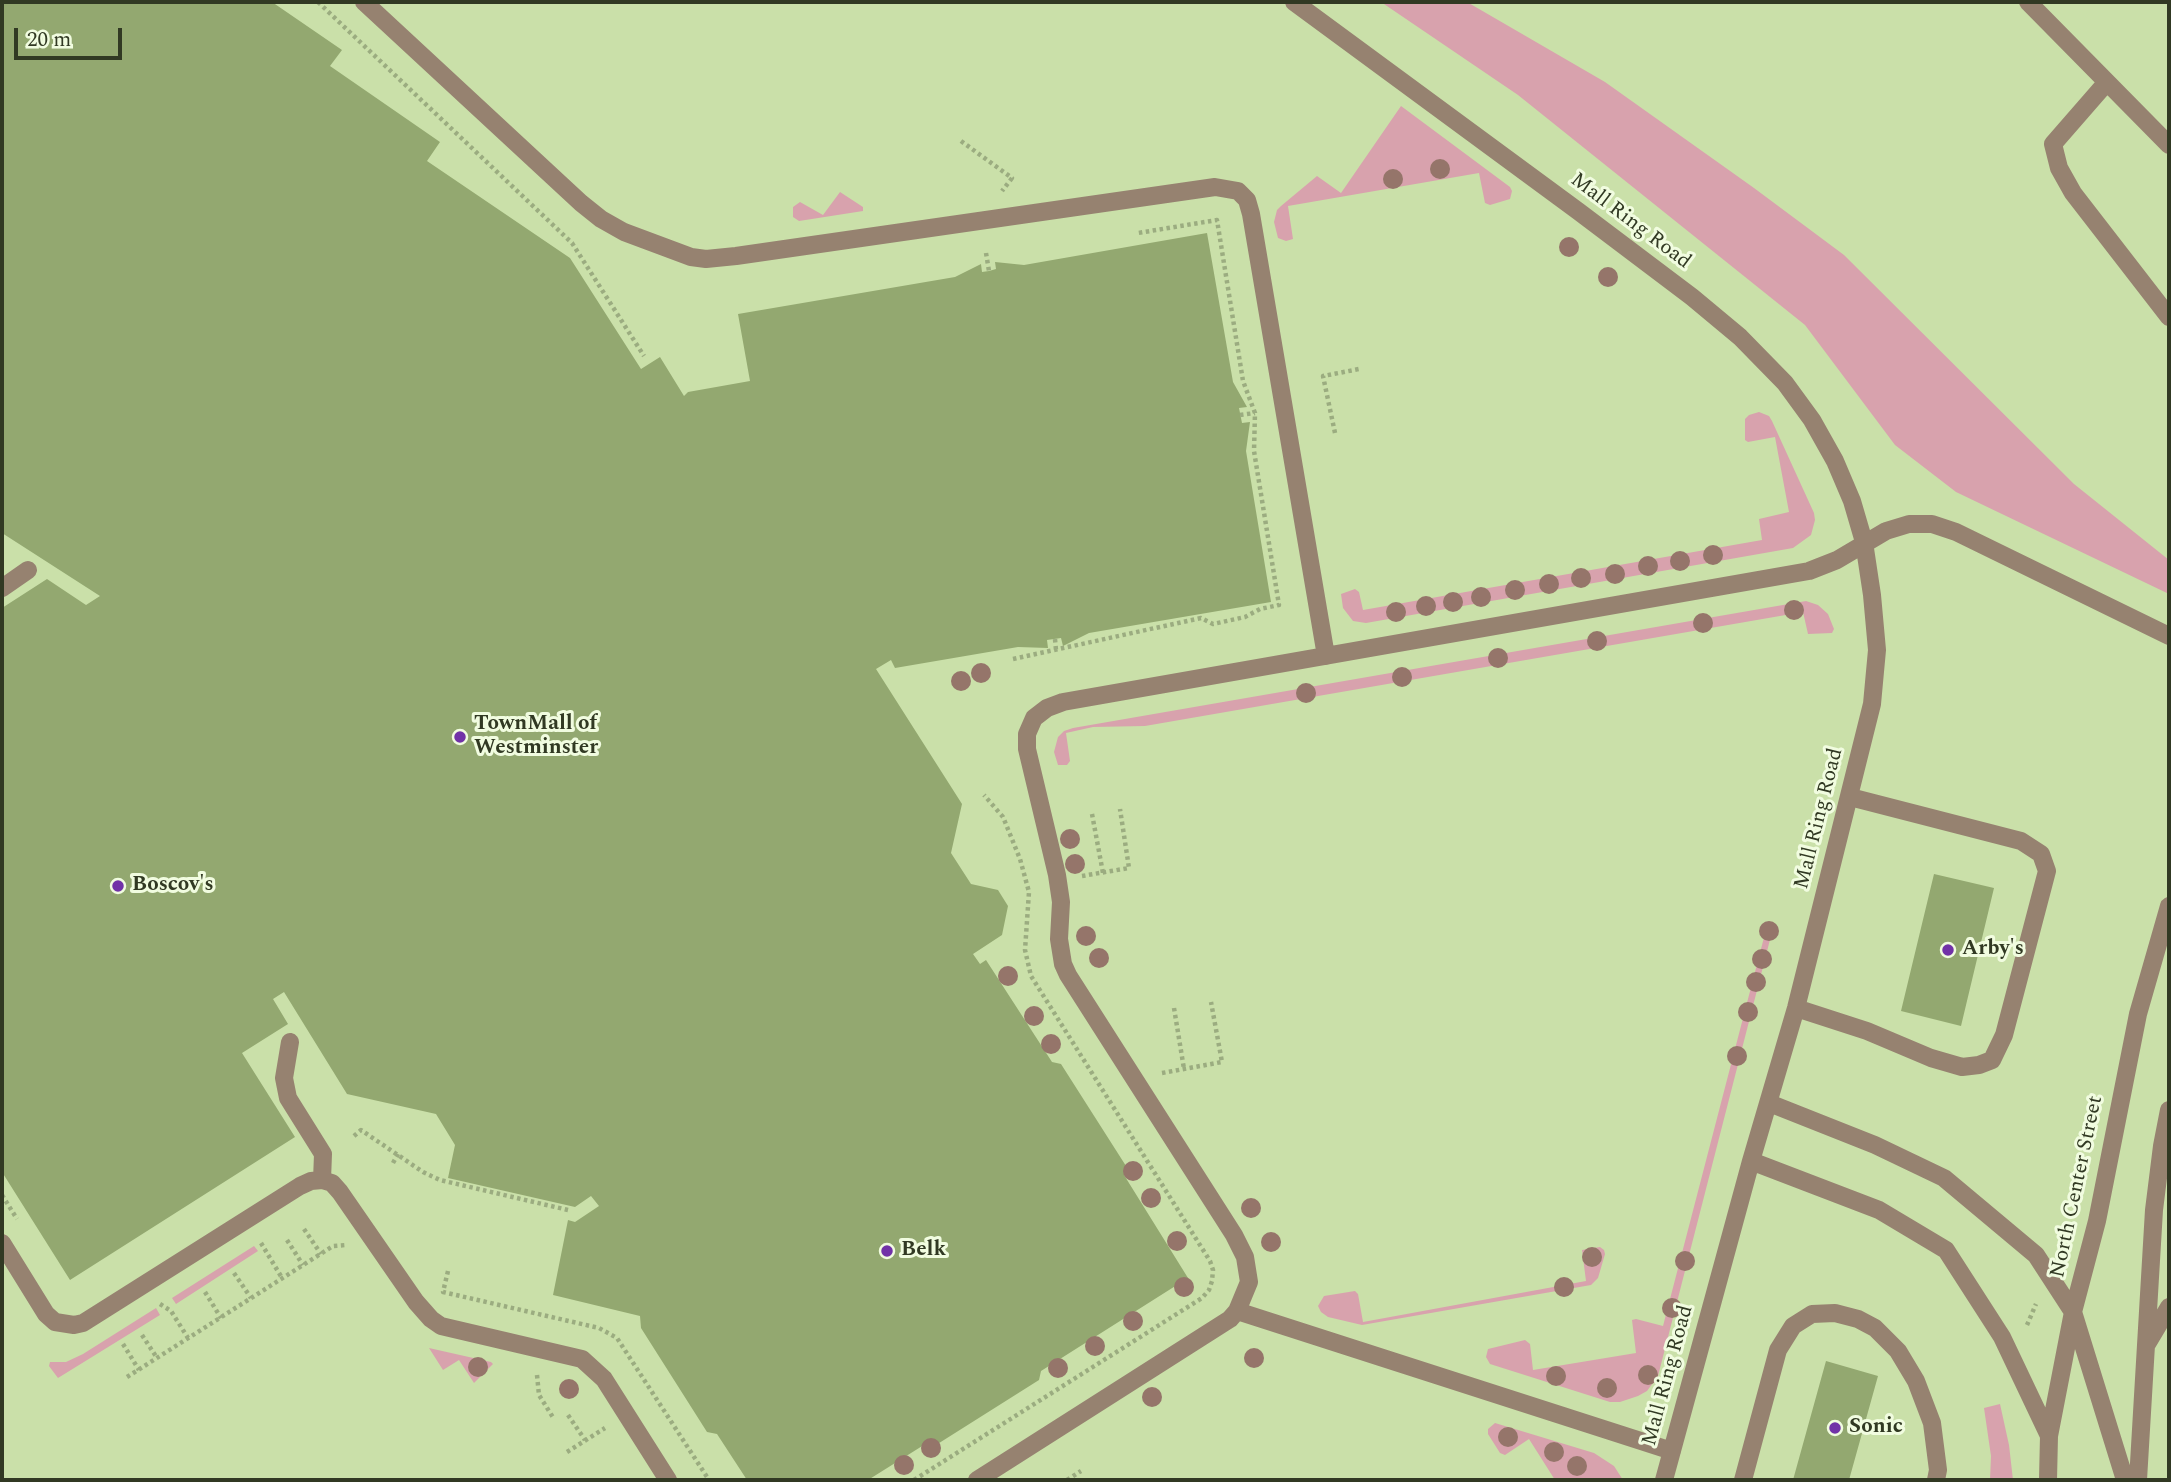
<!DOCTYPE html>
<style>
body{margin:0}
#map{position:relative;width:2171px;height:1482px;overflow:hidden;background:#cae0a9;font-family:Spectral,serif}
canvas{display:block}
.frame{position:absolute;inset:0;border:4px solid #313923;pointer-events:none}
.scale{position:absolute;left:14px;top:28px;width:108px;height:32px;box-sizing:border-box;border:4px solid #313923;border-top:0;padding-left:9px;font-size:21px;line-height:24px;white-space:nowrap;color:#313923;-webkit-text-stroke:5px #f1fce0;paint-order:stroke}
</style>
<div id="map">
<canvas width="2171" height="1482"></canvas>
<div class="frame"></div>
<div class="scale">20 m</div>
</div>
<script>
const ctx = document.querySelector('canvas').getContext('2d');
ctx.lineJoin = 'round';
function fillPath(path, color) {
  ctx.fillStyle = color;
  ctx.fill(path, 'evenodd');
}
function shape(rows) {
  const path = new Path2D();
  for (const r of rows) {
    path.moveTo(r[0], r[1]);
    for (let i = 2; i < r.length; i += 2) path.lineTo(r[i], r[i + 1]);
  }
  return path;
}
function trace(path, color, width, dash) {
  ctx.strokeStyle = color;
  ctx.lineWidth = width;
  ctx.lineCap = dash ? 'butt' : 'round';
  ctx.setLineDash(dash || []);
  ctx.stroke(path);
}
function drawText(font, color, halo, rows, align = 'center') {
  ctx.font = font + ' Spectral,serif';
  ctx.lineWidth = 6;
  ctx.setLineDash([]);
  ctx.textBaseline = 'middle';
  ctx.strokeStyle = halo;
  ctx.fillStyle = color;
  for (const [text, x, y, turn = 0] of rows) {
    ctx.save();
    ctx.translate(x, y);
    ctx.rotate((+turn || 0) * Math.PI / 180);
    ctx.textAlign = isNaN(turn) ? turn : align;
    if (halo) ctx.strokeText(text, 0, 0);
    ctx.fillText(text, 0, 0);
    ctx.restore();
  }
}
fillPath(shape([
 [1381,2,1467,2,1605,82,1754,188,1844,255,2074,484,2169,560,2169,594,1956,492,1895,445,1805,325,1518,95],
 [1401,106,1510,187,1512,191,1510,199,1490,205,1485,203,1479,173,1288,206,1293,239,1286,241,1278,238,1274,222,1277,210,1281,206,1317,176,1341,193],
 [840,192,863,207,863,211,799,221,793,217,793,207,800,202,823,215],
 [1759,412,1769,416,1772,421,1814,513,1815,520,1811,535,1793,548,1366,623,1353,621,1343,608,1341,594,1355,589,1359,592,1363,610,1762,540,1759,519,1789,512,1775,437,1748,442,1745,440,1745,419,1749,415],
 [1806,601,1818,605,1828,614,1834,629,1832,633,1808,634,1803,612,1145,726,1093,727,1066,733,1070,761,1067,765,1058,765,1054,752,1058,737,1064,731,1073,728],
 [1768,922,1774,924,1658,1376,1647,1391,1638,1396,1620,1402,1610,1402,1490,1364,1486,1357,1488,1349,1525,1340,1530,1344,1533,1370,1636,1353,1632,1320,1636,1319,1663,1326],
 [254,1246,258,1251,176,1304,172,1298],
 [1600,1247,1604,1250,1605,1254,1598,1278,1591,1285,1362,1325,1328,1317,1321,1312,1318,1306,1324,1296,1355,1291,1358,1294,1363,1322,1586,1281,1582,1250],
 [156,1308,160,1315,58,1378,49,1366,50,1362,66,1362,83,1354],
 [429,1348,491,1362,493,1364,474,1383,459,1360,443,1370],
 [2000,1404,2009,1445,2013,1480,1990,1480,1991,1456,1984,1408],
 [1495,1423,1594,1453,1614,1466,1623,1480,1555,1480,1529,1439,1505,1455,1500,1453,1488,1434,1488,1429]
]), '#d8a2ad');
fillPath(shape([
 [2,2,272,2,342,50,330,66,440,142,427,161,570,258,641,369,660,357,684,396,688,392,750,381,738,314,955,277,981,264,982,272,989,271,996,269,995,262,1024,265,1207,233,1233,382,1247,407,1239,408,1242,423,1250,422,1246,451,1271,602,1089,633,1063,646,1061,638,1047,640,1048,648,1018,647,895,668,891,660,876,669,962,804,951,853,971,884,998,890,1008,906,1002,935,973,954,980,964,986,960,1052,1062,1061,1064,1126,1166,1124,1175,1188,1278,1041,1371,1039,1380,936,1445,927,1443,868,1480,747,1480,717,1434,707,1432,641,1328,640,1316,553,1295,568,1220,575,1222,599,1206,591,1196,575,1207,448,1178,455,1145,436,1114,347,1094,284,992,273,999,288,1024,242,1053,295,1137,70,1280,2,1172,2,608,47,579,86,605,100,596,2,533],
 [1934,874,1994,888,1961,1026,1901,1011],
 [1826,1361,1878,1376,1849,1480,1793,1480]
]), '#93a870');
trace(shape([
 [318,2,572,243,644,356],
 [961,141,1012,178,1002,191],
 [986,253,989,271],
 [1240,415,1255,413],
 [1335,433,1323,376,1359,369],
 [1055,639,1056,650],
 [1013,659,1201,618,1213,624,1245,617,1260,609,1279,605,1254,451,1255,413,1243,381,1217,220,1138,233],
 [1092,814,1103,873],
 [1082,876,1129,868,1120,809],
 [1174,1008,1184,1069],
 [1162,1073,1222,1062,1211,1002],
 [354,1136,361,1130,423,1172,440,1180,568,1210],
 [393,1163,398,1154],
 [2,1195,17,1219],
 [304,1229,321,1254],
 [287,1240,303,1265],
 [261,1243,282,1278],
 [448,1271,443,1292,599,1328,617,1338,709,1480],
 [234,1273,251,1298],
 [205,1292,221,1318],
 [160,1304,171,1311,188,1338],
 [2027,1325,2036,1304],
 [142,1335,157,1358],
 [123,1344,139,1370],
 [537,1375,539,1395,554,1419],
 [127,1377,333,1246,346,1245],
 [568,1415,585,1440],
 [567,1452,605,1428],
 [914,1480,1202,1298,1209,1290,1212,1281,1213,1270,1210,1261,1031,976,1025,950,1029,892,1020,859,1003,817,984,795],
 [1067,1480,1081,1471]
]), '#9bac80', 4.5, [3.5, 3.5]);
trace(shape([
 [364,2,581,203,601,219,624,232,691,257,706,259,736,256,1215,187,1238,191,1247,200,1251,214,1326,656],
 [1294,2,1578,211,1692,297,1740,337,1785,383,1812,420,1835,461,1852,501,1864,542,1872,595,1877,650,1872,704,1796,1008,1751,1161,1664,1480],
 [2028,2,2169,145],
 [2107,82,2053,144,2059,168,2073,193,2169,317],
 [2,588,28,570],
 [1796,1008,1867,1031,1931,1058,1962,1067,1979,1065,1992,1060,2004,1035,2047,871,2041,854,2021,841,1850,797],
 [290,1042,284,1078,288,1098,323,1154,322,1180],
 [1769,1103,1875,1145,1944,1178,2036,1255,2073,1312,2125,1480],
 [1751,1161,1879,1210,1946,1250,2002,1337,2049,1436],
 [2,1243,46,1314,55,1322,74,1325,83,1323,300,1186,311,1181,322,1180,332,1183,340,1192,416,1302,431,1319,441,1326,582,1359,604,1379,668,1480],
 [1237,1311,1672,1451],
 [2147,1344,2169,1307],
 [977,1480,1230,1319,1237,1311,1249,1282,1245,1257,1234,1235,1068,975,1063,964,1059,939,1061,902,1057,875,1027,749,1027,734,1034,718,1047,708,1063,702,1809,571,1837,560,1886,531,1909,524,1932,524,1956,532,2169,636],
 [1743,1480,1778,1350,1793,1326,1812,1314,1835,1313,1858,1319,1875,1328,1898,1351,1916,1381,1932,1423,1938,1470,1936,1480],
 [2048,1480,2049,1436,2073,1312,2097,1221,2138,1014,2169,906],
 [2138,1480,2154,1210,2162,1146,2169,1110]
]), '#968270', 18);
ctx.fillStyle = '#95756a';
for (const [x, y] of [
 [1440,169],
 [1393,179],
 [1569,247],
 [1608,277],
 [1713,555],
 [1680,561],
 [1648,566],
 [1615,574],
 [1581,578],
 [1549,584],
 [1515,590],
 [1481,597],
 [1453,602],
 [1426,606],
 [1794,610],
 [1396,612],
 [1703,623],
 [1597,641],
 [1498,658],
 [981,673],
 [1402,677],
 [961,681],
 [1306,693],
 [1070,839],
 [1075,864],
 [1769,931],
 [1086,936],
 [1099,958],
 [1762,959],
 [1008,976],
 [1756,982],
 [1748,1012],
 [1034,1016],
 [1051,1044],
 [1737,1056],
 [1133,1171],
 [1151,1198],
 [1251,1208],
 [1177,1241],
 [1271,1242],
 [1592,1257],
 [1685,1261],
 [1184,1287],
 [1564,1287],
 [1672,1308],
 [1133,1321],
 [1095,1346],
 [1254,1358],
 [478,1367],
 [1058,1368],
 [1648,1375],
 [1556,1376],
 [1607,1388],
 [569,1389],
 [1152,1397],
 [1508,1437],
 [931,1448],
 [1554,1452],
 [904,1465],
 [1577,1466]
]) {
  ctx.beginPath();
  ctx.arc(x, y, 10, 0, 2 * Math.PI);
  ctx.fill();
}
for (const [x, y, r, color] of [
 [460,737,7,"#7132a7"],
 [118,886,7,"#7132a7"],
 [1948,950,7,"#7132a7"],
 [887,1251,7,"#7132a7"],
 [1835,1428,7,"#7132a7"]
]) {
  const dot = new Path2D();
  dot.arc(x, y, r, 0, 2 * Math.PI);
  ctx.fillStyle = color;
  ctx.fill(dot);
  trace(dot, '#f1fce0', 2.5);
}
drawText('21px', '#313923', '#f1fce0', [
 ["Mall Ring Road",1630,222,37],
 ["Mall Ring Road",1820,819,-76],
 ["North Center Street",2078,1187,-78],
 ["Mall Ring Road",1669,1376,-75]
]);
drawText('bold 21px', '#313923', '#f1fce0', [
 ["TownMall of",474,725],
 ["Westminster",474,749],
 ["Boscov's",132,886],
 ["Arby's",1962,950],
 ["Belk",901,1251],
 ["Sonic",1849,1428]
], 'left');
</script>
